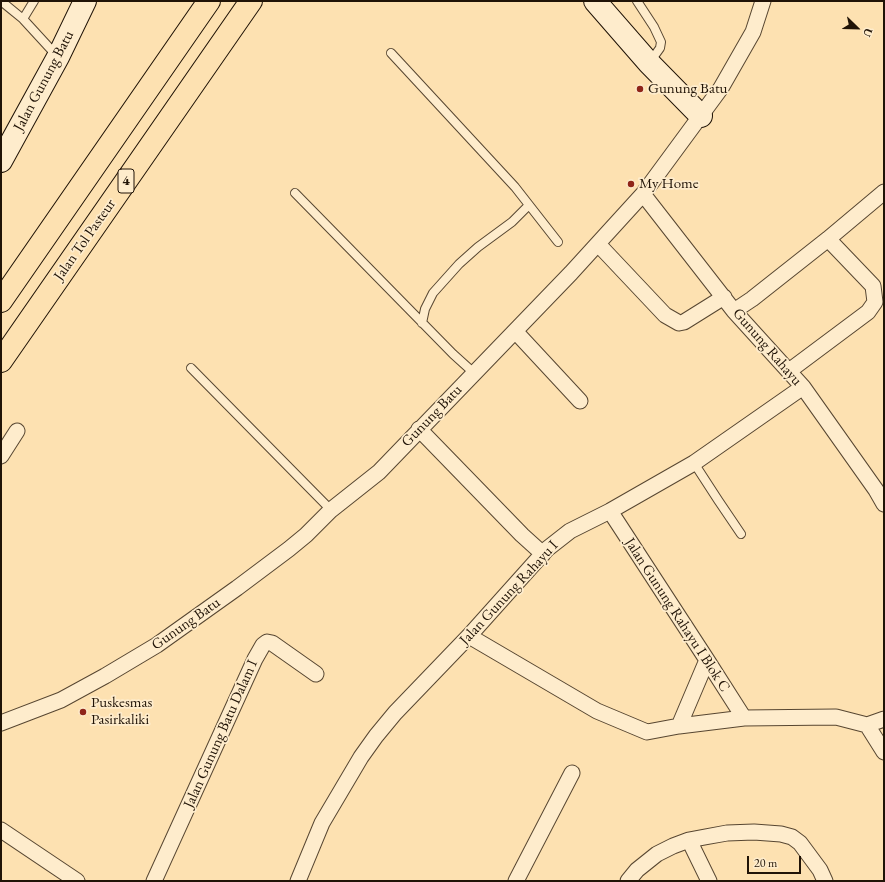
<!DOCTYPE html>
<style>
body{margin:0}
#map{position:relative;width:885px;height:882px;overflow:hidden;background:#fde1b1;font-family:"EB Garamond",serif}
canvas{display:block}
.frame{position:absolute;inset:0;border:2px solid #201306;pointer-events:none}
.north{position:absolute;left:837px;top:8px;width:40px;height:40px;-webkit-text-stroke:3px #feeccc;paint-order:stroke;rotate:113deg;font-size:11px;font-weight:700;line-height:16px;text-align:center;color:#201306}
.north::after{content:'';display:block;margin:auto;width:14px;height:18px;background:#201306;clip-path:polygon(50% 0,100% 100%,50% 72%,0 100%)}
.scale{position:absolute;left:747px;top:856px;width:54px;height:18px;box-sizing:border-box;border:2px solid #201306;border-top:0;padding-left:5px;font-size:12px;line-height:14px;white-space:nowrap;color:#201306;-webkit-text-stroke:3px #feeccc;paint-order:stroke}
</style>
<div id="map">
<canvas width="885" height="882"></canvas>
<div class="frame"></div>
<div class="north">U</div>
<div class="scale">20 m</div>
</div>
<script>
const ctx = document.querySelector('canvas').getContext('2d');
ctx.lineJoin = 'round';
function shape(rows) {
  const path = new Path2D();
  for (const r of rows) {
    path.moveTo(r[0], r[1]);
    for (let i = 2; i < r.length; i += 2) path.lineTo(r[i], r[i + 1]);
  }
  return path;
}
function trace(path, color, width, dash) {
  ctx.strokeStyle = color;
  ctx.lineWidth = width;
  ctx.lineCap = dash ? 'butt' : 'round';
  ctx.setLineDash(dash || []);
  ctx.stroke(path);
}
function drawText(font, color, halo, rows, align = 'center') {
  ctx.font = font + ' "EB Garamond",serif';
  ctx.lineWidth = 3.5;
  ctx.setLineDash([]);
  ctx.textBaseline = 'middle';
  ctx.strokeStyle = halo;
  ctx.fillStyle = color;
  for (const [text, x, y, turn = 0] of rows) {
    ctx.save();
    ctx.translate(x, y);
    ctx.rotate((+turn || 0) * Math.PI / 180);
    ctx.textAlign = isNaN(turn) ? turn : align;
    if (halo) ctx.strokeText(text, 0, 0);
    ctx.fillText(text, 0, 0);
    ctx.restore();
  }
}
const lane = shape([
 [1,1,23,19,57,56],
 [637,1,654,27,661,42,660,48,650,62],
 [23,19,34,1],
 [391,53,515,187,558,242],
 [295,193,453,354,474,373],
 [422,323,425,309,433,293,459,264,478,247,512,222,529,205],
 [191,368,331,510],
 [694,463,718,500,741,534]
]);
const street = shape([
 [643,194,734,311,803,387,876,490,884,504],
 [598,244,665,315,679,323,684,322,724,297],
 [734,311,752,299,828,239,884,192],
 [515,331,580,401],
 [789,371,868,312,875,302,873,286,828,239],
 [419,429,522,535,543,554],
 [1,456,17,431],
 [610,511,707,660,744,718],
 [469,636,597,711,647,732,679,726,744,718,836,717,867,725,884,719],
 [1,723,61,700,105,676,157,645,237,588,289,549,306,535,331,510,379,472,571,273,643,194,721,88,753,32,763,1],
 [867,725,884,752],
 [679,726,707,660],
 [1,830,77,881],
 [689,840,709,881],
 [154,881,255,659,263,645,267,642,272,643,316,674],
 [298,881,322,823,361,757,376,736,395,713,469,636,547,549,570,531,610,511,694,463,803,387],
 [516,881,572,773],
 [628,881,637,870,657,854,673,846,689,840,705,837,727,833,754,832,781,834,792,837,800,843,820,870,825,881]
]);
const secondary = shape([
 [595,1,649,63,701,116],
 [1,161,58,57,85,1]
]);
const highway = shape([
 [1,301,209,1],
 [1,361,251,1]
]);
trace(lane, '#574631', 10);
trace(street, '#574631', 17);
trace(secondary, '#201306', 24);
trace(highway, '#201306', 24);
trace(lane, '#feeccc', 8);
trace(street, '#feeccc', 15);
trace(secondary, '#feeccc', 22);
trace(highway, '#fde1b1', 22);
for (const [x, y, r, color] of [
 [640,89,4,"#8f2418"],
 [631,184,4,"#8f2418"],
 [83,712,4,"#8f2418"]
]) {
  const dot = new Path2D();
  dot.arc(x, y, r, 0, 2 * Math.PI);
  ctx.fillStyle = color;
  ctx.fill(dot);
  trace(dot, '#feeccc', 1.5);
}
for (const [x, y, w] of [
 [126,181,16]
]) {
  const box = new Path2D();
  box.roundRect(x - w / 2, y - 12, w, 24, 3);
  ctx.fillStyle = '#feeccc';
  ctx.fill(box);
  trace(box, '#201306', 1);
}
drawText('bold 14px', '#201306', null, [
 ["4",126,181]
]);
drawText('15px', '#201306', '#feeccc', [
 ["Jalan Gunung Batu",44,81,-62],
 ["Jalan Tol Pasteur",85,240,-55],
 ["Gunung Rahayu",767,347,49],
 ["Gunung Batu",432,416,-46],
 ["Jalan Gunung Rahayu I",509,593,-47],
 ["Jalan Gunung Rahayu I Blok C",677,615,57],
 ["Gunung Batu",186,624,-35],
 ["Jalan Gunung Batu Dalam I",221,734,-66]
]);
drawText('15px', '#201306', '#feeccc', [
 ["Gunung Batu",648,89],
 ["My Home",639,184],
 ["Puskesmas",91,703],
 ["Pasirkaliki",91,720]
], 'left');
</script>
